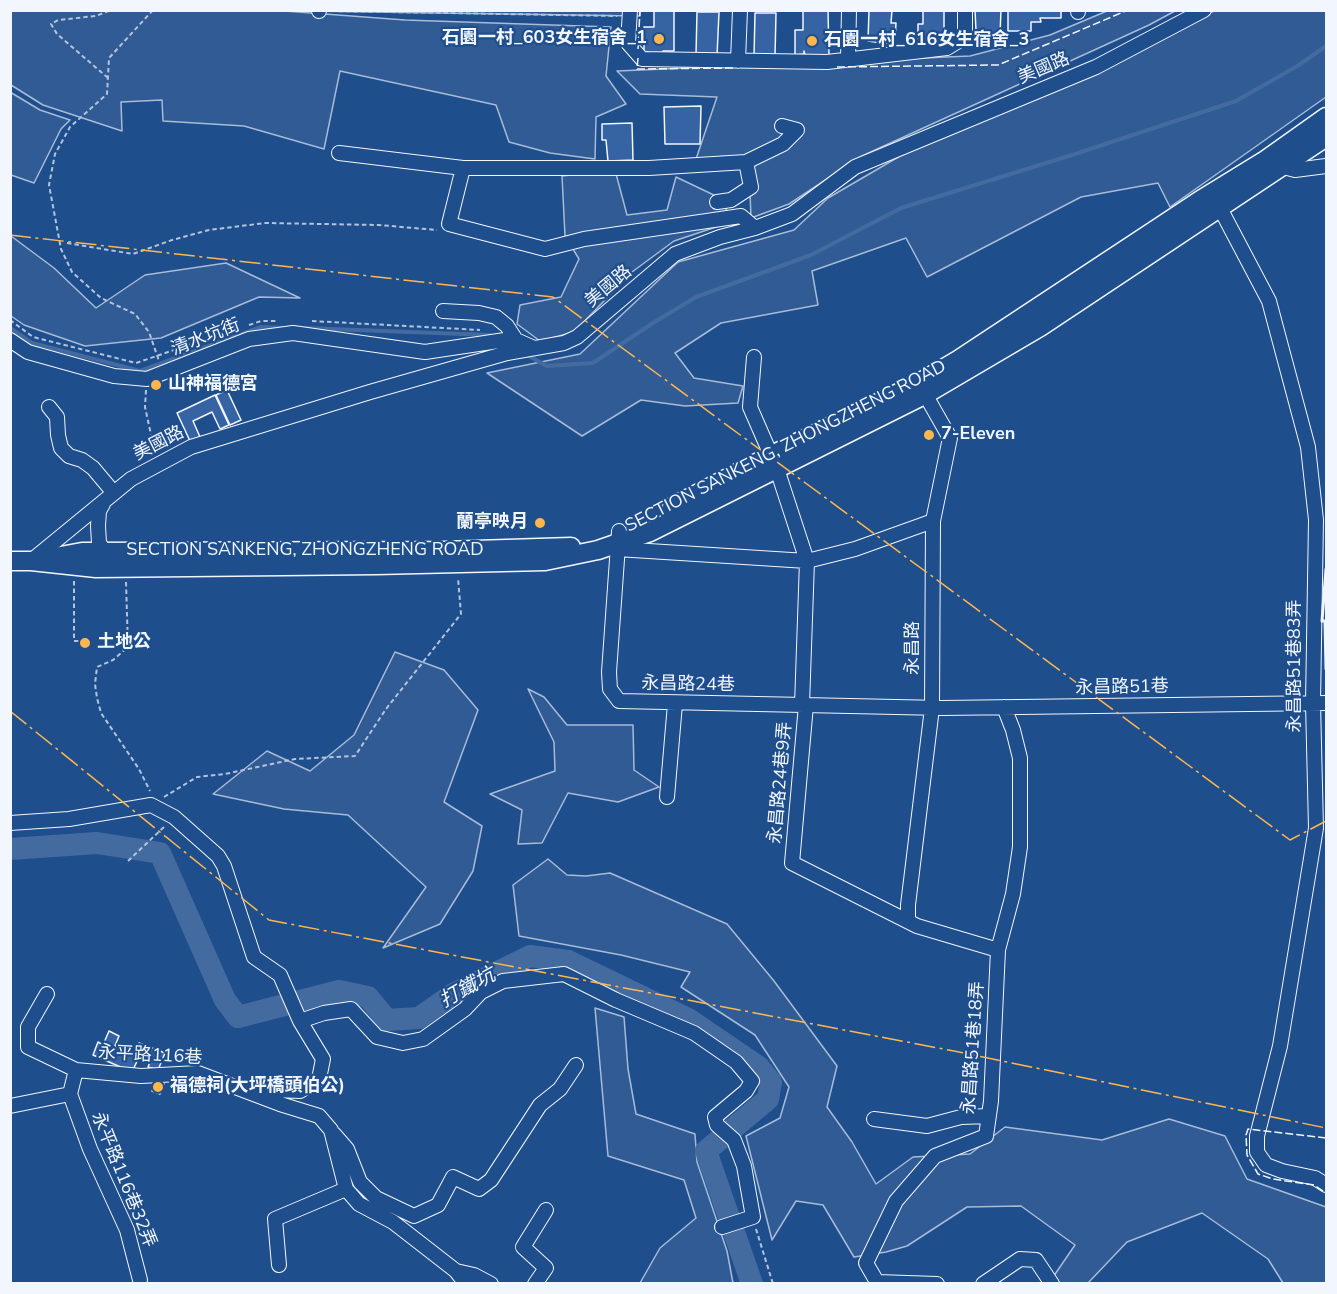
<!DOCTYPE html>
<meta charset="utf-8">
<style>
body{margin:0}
#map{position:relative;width:1337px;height:1294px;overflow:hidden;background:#1f4e8c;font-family:"Nunito Sans",sans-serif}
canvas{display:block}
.frame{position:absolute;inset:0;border:12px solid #f2f6ff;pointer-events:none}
</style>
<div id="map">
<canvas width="1337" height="1294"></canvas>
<div class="frame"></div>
</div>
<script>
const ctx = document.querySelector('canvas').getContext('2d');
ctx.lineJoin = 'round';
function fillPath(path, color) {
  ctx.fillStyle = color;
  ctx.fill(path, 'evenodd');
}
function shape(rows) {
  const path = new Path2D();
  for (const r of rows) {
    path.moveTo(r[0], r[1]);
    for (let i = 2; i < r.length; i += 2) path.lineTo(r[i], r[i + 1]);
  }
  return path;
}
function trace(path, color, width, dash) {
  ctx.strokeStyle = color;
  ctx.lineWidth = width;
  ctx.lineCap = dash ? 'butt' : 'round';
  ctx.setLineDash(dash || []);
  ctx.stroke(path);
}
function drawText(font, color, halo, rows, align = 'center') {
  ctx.font = font + ' "Nunito Sans","Noto Sans TC",sans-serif';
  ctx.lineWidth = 4.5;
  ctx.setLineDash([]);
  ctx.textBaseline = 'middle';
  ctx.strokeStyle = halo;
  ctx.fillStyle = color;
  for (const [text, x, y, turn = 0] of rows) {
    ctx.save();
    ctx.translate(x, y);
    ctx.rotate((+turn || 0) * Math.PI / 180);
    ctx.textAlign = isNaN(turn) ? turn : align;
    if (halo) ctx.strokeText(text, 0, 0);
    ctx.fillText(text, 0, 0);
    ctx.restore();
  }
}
const built = shape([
 [271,10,405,20,611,27,606,76,626,104,596,117,595,159,550,153,509,142,496,105,340,71,324,149,244,126,163,121,162,100,121,102,122,131,43,105,11,85,10,11,271,10],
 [640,10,640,16,305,11,640,10],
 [1107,11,1175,11,1149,25,862,156,789,204,751,218,749,167,695,162,717,97,640,94,617,71,970,56,1050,35,1107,11],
 [1214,11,1326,11,1326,97,1170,207,1158,183,1081,197,927,277,906,238,812,271,818,305,721,323,675,353,694,378,743,386,738,403,685,406,641,400,582,436,487,373,580,354,678,262,794,230,828,198,907,152,1214,11],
 [10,92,40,110,70,120,61,129,34,183,11,175,10,92],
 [615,170,627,215,667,210,676,177,718,197,734,221,674,241,632,272,574,332,540,341,517,324,520,305,561,297,579,259,565,236,562,176,615,170],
 [11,236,54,268,96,308,145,275,226,263,300,298,259,297,161,338,85,346,24,325,11,316,11,236],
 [395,652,444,670,478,710,444,802,482,826,473,871,440,924,383,948,426,887,348,815,284,809,213,794,267,751,310,771,354,735,395,652],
 [528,689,544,697,567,725,633,725,634,770,659,787,618,802,568,793,542,843,518,844,522,810,490,794,555,771,554,742,528,689],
 [548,859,567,875,586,876,610,873,727,924,774,981,837,1066,827,1107,852,1142,876,1184,913,1157,970,1154,1005,1127,1102,1140,1169,1119,1225,1136,1247,1179,1326,1207,1326,1283,1283,1283,1268,1259,1202,1213,1127,1242,1088,1283,1049,1283,1075,1245,1021,1206,967,1207,907,1246,886,1252,854,1257,823,1205,796,1201,772,1240,746,1136,780,1118,789,1087,755,1035,681,987,690,972,621,955,519,936,513,885,548,859],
 [595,1008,624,1017,628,1069,636,1114,695,1134,697,1162,727,1251,733,1283,640,1283,660,1248,696,1218,684,1180,608,1156,595,1008]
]);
fillPath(built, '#305b95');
trace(built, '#a8bbd7', 1.5);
trace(shape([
 [10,328,32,343,140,371,261,327,285,328],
 [304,328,490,335,494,337],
 [525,354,547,366,593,363,653,323,696,297,811,255,901,208,1072,155,1236,101,1299,65,1326,46]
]), '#446ba0', 4);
trace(shape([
 [10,849,97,843,160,853,225,1000,238,1017,339,991,368,997,387,1020,419,1018,453,994,530,956,568,961,690,1020,759,1067,771,1082,768,1099,706,1151,752,1284]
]), '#446ba0', 22);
const building = shape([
 [654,10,674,10,674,51,663,51,663,56,648,56,648,52,644,52,644,27,654,27,654,10],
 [803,10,828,10,829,55,805,55,804,51,804,54,795,55,795,30,803,30,803,10],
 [869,10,892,10,891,23,896,23,895,41,889,41,889,44,868,41,869,10],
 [923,10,944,10,944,38,936,38,936,42,923,42,923,38,918,38,918,24,923,24,923,10],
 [975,10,1001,10,1000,34,976,31,975,10],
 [1008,10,1064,10,1061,11,1061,18,1040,18,1041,22,1031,22,1031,31,1008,31,1008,10],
 [697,12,719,12,717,56,696,55,697,12],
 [755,13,776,13,775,57,754,57,755,13],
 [701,106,700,144,665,144,664,107,701,106],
 [632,123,633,160,608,161,606,140,602,140,602,124,632,123],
 [227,390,241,420,230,425,216,395,227,390],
 [215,395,229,425,220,429,212,412,193,421,200,437,190,441,177,413,215,395],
 [109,1031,119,1036,115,1046,133,1054,139,1043,165,1053,158,1070,148,1067,150,1062,139,1057,132,1072,93,1055,98,1042,103,1045,109,1031],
 [157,1081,164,1084,160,1094,152,1091,157,1081]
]);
fillPath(building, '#3563a3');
trace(building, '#f2f6ff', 1.5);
const minor = shape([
 [319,10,319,11],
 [630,10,628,43,642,59,827,62,947,48,965,37,965,10],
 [1078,12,1078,10],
 [848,59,849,10],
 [738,61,740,10],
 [339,153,463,168,449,224,545,249,584,239,741,216,755,228],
 [746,162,783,144,797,130,782,126],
 [1276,165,1295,170,1326,166],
 [463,168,649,168,746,162,751,187,731,200,717,202],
 [1220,208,1269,301,1308,447,1316,520,1313,703,1316,828,1280,1046,1257,1136,1257,1152,1266,1165,1282,1171,1315,1178,1326,1185],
 [443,311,479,313,496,317,507,326,516,340],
 [10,340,28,352,114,376,147,379,249,339,293,333,425,352,505,340,516,340,534,348],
 [754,357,750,407,777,469,807,561,802,705],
 [49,407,57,417,58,435,61,448,69,456,82,460,93,468,114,493],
 [103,504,99,511,98,526,99,543,105,552],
 [619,531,609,672,610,689,619,701,942,708,1326,703],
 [617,549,807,561,855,549,933,521],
 [31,561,131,479,191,447,370,392,507,353,564,343,577,337,675,254,720,237,755,228,792,214,855,167,1096,67,1204,10],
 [806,705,792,863,917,926,998,950],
 [667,797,675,704],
 [10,823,69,819,151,805,174,817,218,856,224,866,254,957,280,975,300,1021,323,1059,319,1079,300,1091,251,1089],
 [908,921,908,905,932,708,933,521,950,438,921,387],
 [47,994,28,1027,28,1047,76,1070],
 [300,1021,324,1013,351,1009,377,1037,403,1043,423,1039,465,1009,481,992,503,981,564,974,616,1000,694,1033,736,1062,752,1081,746,1091,715,1117,717,1125,734,1140,744,1166,753,1217,722,1227],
 [70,1094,90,1149,127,1230,140,1280],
 [10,1106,70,1094,76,1070,141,1076,198,1073,280,1104,319,1116,331,1130,346,1189,359,1204,393,1222,456,1271,466,1284],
 [874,1119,927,1126,961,1117,989,1116],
 [334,1134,347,1149,360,1182,376,1198,414,1216,438,1205,453,1177,479,1189,491,1180,540,1105,560,1089,576,1065],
 [279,1265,275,1219,346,1189],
 [456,1271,474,1275,491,1284],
 [535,1284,546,1268,523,1247,546,1210],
 [937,1284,877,1282,866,1263,896,1201,935,1156,986,1136,991,1101,998,950,1013,894,1020,847,1020,758,1013,730,1004,707],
 [983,1284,1020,1259,1036,1260,1052,1284]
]);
const major = shape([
 [672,507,770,456,919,383,958,360,1199,201,1264,161,1326,117],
 [50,558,82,552,443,551,571,547],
 [10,561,31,561,96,568,376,565,545,561,598,550,650,532,926,394,1040,327,1326,137]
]);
trace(minor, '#f2f6ff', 16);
trace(major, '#f2f6ff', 21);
trace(shape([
 [153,10,109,58,107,94,70,127,55,154,49,185,61,249,72,272,101,298,135,314,149,332,159,361],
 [331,11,617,16],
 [108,78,57,34,51,24,58,20,96,16,111,10],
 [67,243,133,254,172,240,209,230,265,223,379,225,437,230],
 [10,320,33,337,136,363,224,333],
 [312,321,480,330],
 [249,325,261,321,276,321],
 [146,390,145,407,155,453],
 [74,581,74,641,82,641],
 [126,582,128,647,113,660,97,667,95,684,97,698,101,713,139,769,150,791],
 [164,797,197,777,225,774,295,759,355,756,386,709,461,614,458,578],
 [128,861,165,826],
 [756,1229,773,1284]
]), '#b3c4dc', 2, [4.5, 3]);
trace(minor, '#1f4e8c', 14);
trace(major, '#1f4e8c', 18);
trace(shape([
 [638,49,640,10],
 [638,58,637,69,735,68],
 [837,67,998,65,1128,10],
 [1326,1138,1248,1129,1246,1135,1247,1155,1258,1174,1273,1179,1314,1185,1326,1193]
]), '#f2f6ff', 1.5, [8, 3]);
trace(shape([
 [1326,569,1322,621,1325,621,1326,669]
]), '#f2f6ff', 3);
trace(shape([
 [10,235,553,297,1290,840,1326,821],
 [10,711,269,920,954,1051,1326,1128]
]), '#ffb74d', 1.5, [21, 4.5, 3, 4.5]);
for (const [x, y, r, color] of [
 [659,39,6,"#ffb74d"],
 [812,41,6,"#ffb74d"],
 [156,385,6,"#ffb74d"],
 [929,435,6,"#ffb74d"],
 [540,523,6,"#ffb74d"],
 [85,643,6,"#ffb74d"],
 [158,1087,6,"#ffb74d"]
]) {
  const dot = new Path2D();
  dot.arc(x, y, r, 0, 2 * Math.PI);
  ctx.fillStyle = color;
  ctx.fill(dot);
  trace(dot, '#1f4e8c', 2);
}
drawText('bold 18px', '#f2f6ff', '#1f4e8c', [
 ["石園一村_603女生宿舍_1",647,39,"right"],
 ["石園一村_616女生宿舍_3",824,41],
 ["山神福德宮",168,385],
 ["7-Eleven",941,435],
 ["蘭亭映月",528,523,"right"],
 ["土地公",97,643],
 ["福德祠(大坪橋頭伯公)",170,1087]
], 'left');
drawText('18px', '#f2f6ff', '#1f4e8c', [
 ["美國路",1044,69,-23],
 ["美國路",609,287,-40],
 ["清水坑街",206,338,-21],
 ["美國路",159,444,-27],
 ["SECTION SANKENG, ZHONGZHENG ROAD",786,447,-27],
 ["SECTION SANKENG, ZHONGZHENG ROAD",305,551],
 ["永昌路",914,648,-90],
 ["永昌路51巷83弄",1296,666,-90],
 ["永昌路24巷",688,685,1],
 ["永昌路51巷",1122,688,-1],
 ["永昌路24巷9弄",781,783,-85],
 ["永昌路51巷18弄",974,1048,-86],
 ["永平路116巷",150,1056,3],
 ["永平路116巷32弄",123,1180,68]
]);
drawText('italic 20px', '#f2f6ff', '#1f4e8c', [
 ["打鐵坑",468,989,-29]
]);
</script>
